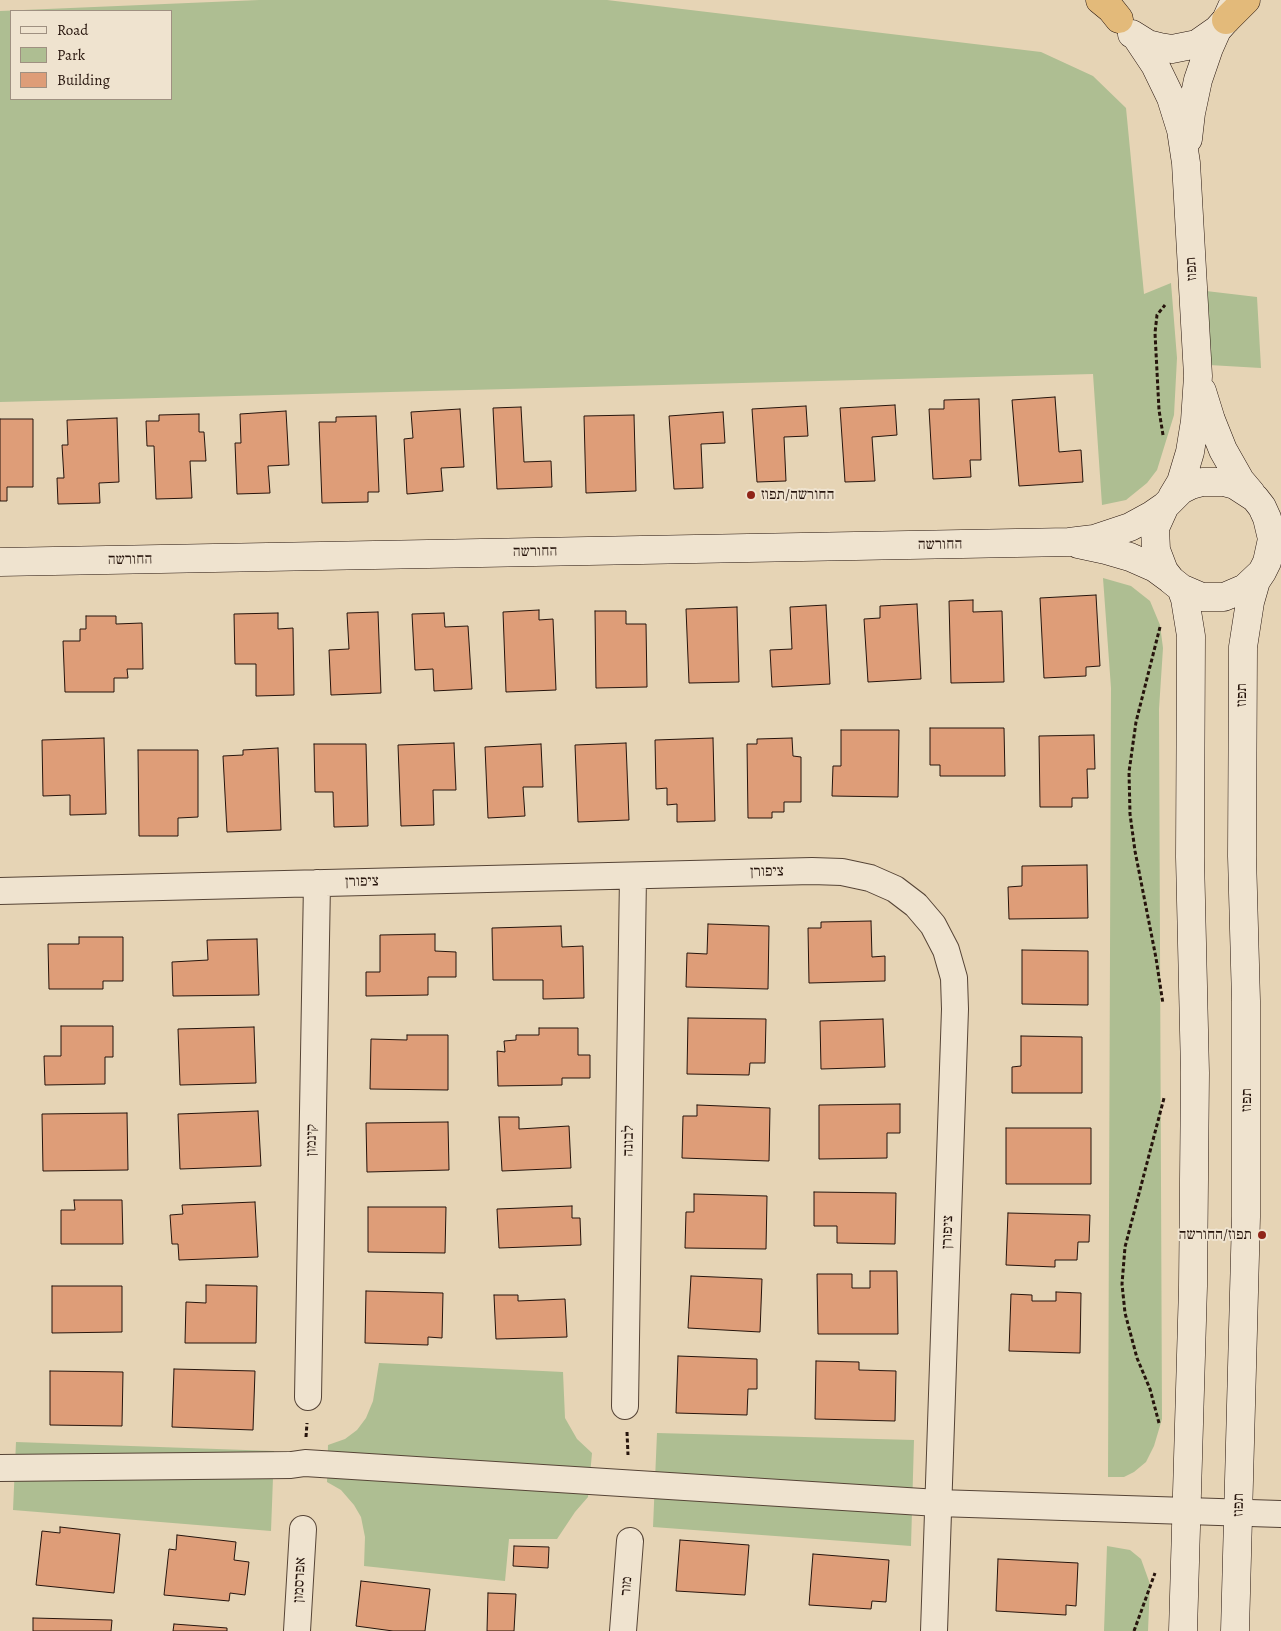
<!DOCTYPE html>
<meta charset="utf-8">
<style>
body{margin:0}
#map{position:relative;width:1281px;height:1631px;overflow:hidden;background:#e6d4b5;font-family:Alegreya,serif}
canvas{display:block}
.legend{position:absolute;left:10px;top:10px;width:162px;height:90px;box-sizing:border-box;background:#efe3cf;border:1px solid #9f9081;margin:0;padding:6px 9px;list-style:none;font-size:15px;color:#26140c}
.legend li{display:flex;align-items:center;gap:10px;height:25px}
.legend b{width:25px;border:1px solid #9f9081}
</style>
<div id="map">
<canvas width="1281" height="1631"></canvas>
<ul class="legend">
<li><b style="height:6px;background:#efe3cf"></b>Road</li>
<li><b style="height:14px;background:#aebe92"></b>Park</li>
<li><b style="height:14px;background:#de9d78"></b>Building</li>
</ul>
</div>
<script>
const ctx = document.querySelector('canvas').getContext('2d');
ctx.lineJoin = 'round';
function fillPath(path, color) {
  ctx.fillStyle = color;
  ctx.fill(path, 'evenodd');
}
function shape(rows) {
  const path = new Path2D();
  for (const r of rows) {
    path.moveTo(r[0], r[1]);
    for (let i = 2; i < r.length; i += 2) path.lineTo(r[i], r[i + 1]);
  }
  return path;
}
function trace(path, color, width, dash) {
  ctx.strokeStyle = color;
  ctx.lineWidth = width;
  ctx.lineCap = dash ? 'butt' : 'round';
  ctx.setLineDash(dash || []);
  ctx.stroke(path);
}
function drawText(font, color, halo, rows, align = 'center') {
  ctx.font = font + ' Alegreya,"Frank Ruhl Libre",serif';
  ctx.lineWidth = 4;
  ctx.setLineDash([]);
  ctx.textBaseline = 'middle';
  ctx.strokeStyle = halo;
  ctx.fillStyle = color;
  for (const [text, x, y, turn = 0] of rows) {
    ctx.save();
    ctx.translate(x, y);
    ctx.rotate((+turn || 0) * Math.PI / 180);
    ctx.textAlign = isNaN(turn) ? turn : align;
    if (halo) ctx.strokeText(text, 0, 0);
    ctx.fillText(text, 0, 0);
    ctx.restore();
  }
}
fillPath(shape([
 [259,0,607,0,1041,52,1093,76,1126,108,1144,294,1171,283,1177,358,1174,415,1157,470,1147,483,1126,500,1102,505,1093,374,0,402,0,11],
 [11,11,171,11,171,99,11,99],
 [1206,291,1257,297,1261,368,1209,365],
 [1103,578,1131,586,1150,601,1160,625,1163,648,1159,709,1162,1419,1154,1446,1146,1462,1134,1472,1124,1477,1108,1477,1111,688],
 [379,1363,563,1372,565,1418,577,1439,592,1453,588,1497,575,1512,557,1539,509,1539,505,1581,364,1566,365,1537,361,1517,354,1505,341,1490,327,1482,328,1445,345,1439,357,1430,366,1418,373,1401],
 [657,1433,914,1440,911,1546,653,1527],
 [16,1442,274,1451,271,1531,13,1510],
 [1107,1546,1130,1550,1141,1559,1150,1584,1148,1631,1104,1631]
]), '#aebe92');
const building = shape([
 [1055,397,1059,452,1081,450,1083,482,1019,486,1012,400,1055,397],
 [979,399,981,460,970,460,971,477,933,479,929,409,944,409,944,400,979,399],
 [895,405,897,435,872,437,875,481,845,482,840,408,895,405],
 [806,406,808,436,784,437,786,481,757,482,752,409,806,406],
 [521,407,524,462,551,461,552,487,497,489,493,408,521,407],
 [460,409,464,467,441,468,443,491,407,494,404,439,413,438,411,412,460,409],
 [286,411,289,465,268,466,270,493,237,494,235,443,241,443,240,414,286,411],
 [723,412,725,443,701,444,703,488,674,489,669,416,723,412],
 [199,414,199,432,204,432,206,461,190,461,192,498,156,499,154,446,147,446,146,421,159,421,159,415,199,414],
 [634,415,636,491,586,493,584,416,634,415],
 [376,416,379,492,368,492,368,502,322,503,319,422,336,422,336,417,376,416],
 [117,418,119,482,99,483,100,503,58,504,57,478,64,478,62,445,68,445,67,420,117,418],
 [0,419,33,419,33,487,7,487,7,501,0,501,0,419],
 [1096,595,1100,666,1086,667,1086,676,1044,678,1040,598,1096,595],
 [973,600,973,612,1002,611,1004,682,951,683,949,601,973,600],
 [917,604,921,679,868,682,864,619,880,618,880,606,917,604],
 [826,605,830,684,772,687,770,650,792,649,790,607,826,605],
 [737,607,739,682,689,683,686,609,737,607],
 [539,610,539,620,553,619,556,690,506,692,503,612,539,610],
 [595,611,626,611,626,624,646,624,647,687,596,688,595,611],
 [378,612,381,693,331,695,329,650,349,649,347,613,378,612],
 [278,613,278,629,293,628,294,695,256,696,256,664,235,664,234,614,278,613],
 [444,613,445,627,468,626,472,689,434,691,433,669,415,670,412,614,444,613],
 [86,616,116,616,116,624,142,623,143,669,127,669,128,678,114,678,114,692,65,692,63,641,80,641,80,629,86,629,86,616],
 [930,728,1004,728,1005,776,940,776,940,765,930,765,930,728],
 [841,730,899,730,898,797,832,796,833,766,841,766,841,730],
 [1094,735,1095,769,1087,769,1088,798,1072,798,1072,807,1040,807,1039,736,1094,735],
 [104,738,106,814,70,815,70,795,43,796,42,740,104,738],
 [713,738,715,821,677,822,677,804,667,805,667,788,656,789,655,740,713,738],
 [792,738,793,756,801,757,801,802,784,802,784,812,772,812,772,818,748,818,747,744,757,744,757,739,792,738],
 [454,743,456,790,433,790,434,825,401,826,398,745,454,743],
 [626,743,629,820,578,822,575,745,626,743],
 [314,744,366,744,368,826,334,827,333,792,315,792,314,744],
 [541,744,543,787,523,787,525,816,488,818,485,747,541,744],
 [278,748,281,830,227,832,223,756,243,755,243,750,278,748],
 [138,750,198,750,198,817,178,818,178,836,139,836,138,750],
 [1087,865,1088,918,1009,919,1008,887,1022,886,1022,866,1087,865],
 [871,921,872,957,885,956,885,981,809,983,808,928,821,928,821,922,871,921],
 [708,924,769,926,768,989,686,987,687,953,707,954,708,924],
 [561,926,562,947,583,946,584,998,543,999,543,980,493,980,492,928,561,926],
 [435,934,435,951,456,952,456,977,428,977,428,995,366,996,366,972,380,972,380,935,435,934],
 [79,937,123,937,123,981,103,981,103,989,49,989,48,944,79,944,79,937],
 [257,939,259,995,173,996,172,962,208,960,207,940,257,939],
 [1022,950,1088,951,1088,1005,1022,1004,1022,950],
 [688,1018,766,1019,765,1063,750,1063,749,1075,687,1074,688,1018],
 [883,1019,885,1067,821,1069,820,1021,883,1019],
 [61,1026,113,1026,113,1057,105,1057,105,1084,45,1085,44,1056,61,1056,61,1026],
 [254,1027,256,1083,180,1085,178,1029,254,1027],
 [539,1028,578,1028,578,1055,590,1055,590,1078,562,1078,562,1085,498,1086,497,1051,505,1052,504,1041,516,1040,516,1035,539,1035,539,1028],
 [407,1035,448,1035,448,1090,370,1089,371,1039,407,1040,407,1035],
 [1021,1036,1082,1037,1082,1093,1012,1093,1012,1067,1021,1066,1021,1036],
 [900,1104,900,1133,887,1133,887,1158,819,1159,819,1105,900,1104],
 [697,1105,770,1108,769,1161,682,1158,683,1116,697,1116,697,1105],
 [258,1111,261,1166,180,1169,178,1114,258,1111],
 [127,1113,128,1170,43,1171,42,1114,127,1113],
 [499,1117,519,1117,519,1129,569,1126,571,1168,502,1171,499,1117],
 [448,1122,449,1170,367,1172,366,1123,448,1122],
 [1006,1128,1091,1128,1091,1184,1006,1184,1006,1128],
 [814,1192,896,1193,895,1244,837,1243,837,1226,814,1226,814,1192],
 [694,1194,767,1196,766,1249,685,1248,686,1212,694,1212,694,1194],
 [74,1200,122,1200,123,1244,61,1244,61,1210,75,1210,74,1200],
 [255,1202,258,1257,179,1260,178,1244,172,1244,170,1215,183,1214,182,1205,255,1202],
 [572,1206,572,1218,580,1218,581,1245,499,1248,497,1209,572,1206],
 [368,1207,446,1207,445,1253,368,1252,368,1207],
 [1008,1213,1090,1215,1089,1242,1078,1242,1077,1260,1055,1260,1055,1267,1006,1265,1008,1213],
 [870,1271,897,1271,898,1334,818,1334,817,1274,852,1274,852,1288,870,1288,870,1271],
 [691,1276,762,1279,760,1332,688,1328,691,1276],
 [206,1285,257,1286,256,1343,185,1343,186,1302,206,1303,206,1285],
 [52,1286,122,1286,122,1332,52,1333,52,1286],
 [366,1291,443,1293,442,1338,428,1337,428,1345,365,1343,366,1291],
 [1056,1292,1081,1293,1080,1353,1009,1351,1011,1294,1032,1295,1032,1301,1056,1301,1056,1292],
 [494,1295,518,1295,518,1301,565,1299,567,1337,496,1339,494,1295],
 [678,1356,757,1359,757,1389,748,1389,747,1415,676,1413,678,1356],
 [816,1361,859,1362,859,1370,896,1371,895,1421,815,1419,816,1361],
 [174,1369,255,1371,253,1430,172,1427,174,1369],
 [50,1371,123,1372,122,1426,50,1425,50,1371],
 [60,1527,120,1534,114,1593,36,1585,42,1531,60,1533,60,1527],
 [177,1535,236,1542,234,1560,249,1562,245,1595,230,1593,229,1601,164,1595,169,1549,176,1550,177,1535],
 [680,1540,749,1545,745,1595,676,1591,680,1540],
 [514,1546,549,1547,548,1568,513,1566,514,1546],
 [813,1554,889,1560,886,1602,872,1601,871,1609,809,1605,813,1554],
 [998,1559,1078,1563,1076,1606,1066,1605,1066,1615,996,1611,998,1559],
 [361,1581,430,1589,425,1631,393,1631,356,1626,361,1581],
 [488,1593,516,1594,514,1631,487,1631,488,1593],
 [33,1618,112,1620,111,1631,33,1631,33,1618],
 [174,1624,227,1628,227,1631,173,1631,174,1624]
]);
fillPath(building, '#de9d78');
trace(building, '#26140c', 1);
const street = shape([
 [0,891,812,871,842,872,870,878,895,889,916,905,933,925,946,950,954,978,955,1009,934,1631],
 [308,1397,317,883],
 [625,1406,633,876],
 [0,1468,291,1465,305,1463,938,1503,1281,1514],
 [297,1631,303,1529],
 [623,1631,630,1541]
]);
const secondary = shape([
 [1132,34,1148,44,1160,47,1172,49,1197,44,1217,30,1226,20,1235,0],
 [1137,38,1155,65,1171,98,1181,130,1186,163,1198,376,1195,421,1190,452,1181,482,1172,497],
 [1188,139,1191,113,1198,80,1209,48,1217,30],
 [1202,391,1211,420,1223,450,1240,480,1251,493],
 [1078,544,1106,550,1130,557,1155,568,1170,579],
 [0,562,1069,542,1094,539,1130,527,1152,515,1165,506],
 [1181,588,1185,599,1191,636,1190,857,1195,1073,1193,1286,1183,1631],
 [1235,1631,1246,1217,1246,1001,1242,856,1243,647,1250,602,1256,581,1262,572,1267,562,1272,539,1267,518,1262,507,1255,498,1235,485,1224,482,1202,482,1191,485,1181,490,1165,506,1155,528,1156,550,1164,571,1171,580,1181,588,1202,597,1224,597,1245,588,1262,572]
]);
const highway = shape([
 [1100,0,1111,9,1119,19],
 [1226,20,1246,0]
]);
trace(street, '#564436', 28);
trace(secondary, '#26140c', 29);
trace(highway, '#26140c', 29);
trace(shape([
 [1163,435,1159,410,1155,333,1157,315,1165,305],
 [1160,627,1136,722,1129,772,1130,814,1135,851,1156,958,1163,1004],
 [1159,1423,1150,1389,1137,1358,1125,1313,1122,1284,1125,1247,1164,1098],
 [627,1432,628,1455],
 [306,1437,307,1423],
 [1134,1631,1155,1573]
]), '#26140c', 3, [4, 2.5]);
trace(street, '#efe3cf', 26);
trace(secondary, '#efe3cf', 28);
trace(highway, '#e3ba7a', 28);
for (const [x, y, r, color] of [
 [751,495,5,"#8f2418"],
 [1262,1235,5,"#8f2418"]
]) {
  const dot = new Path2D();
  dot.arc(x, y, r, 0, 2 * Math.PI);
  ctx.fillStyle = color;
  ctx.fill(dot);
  trace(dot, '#efe3cf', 2);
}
drawText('15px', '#26140c', '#efe3cf', [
 ["תפוז",1192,269,-93],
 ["החורשה",940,545,-1],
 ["החורשה",535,552,-1],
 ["החורשה",130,560,-1],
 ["תפוז",1242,695,-90],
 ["ציפורן",767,872,-1],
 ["ציפורן",362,882,-1],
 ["תפוז",1247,1100,-90],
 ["קינמון",312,1140,-89],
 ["לבונה",629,1141,-89],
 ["ציפורן",948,1232,-88],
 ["תפוז",1239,1505,-89],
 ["אפרסמון",300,1580,-87],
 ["מור",627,1586,-86]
]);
drawText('15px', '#26140c', '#efe3cf', [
 ["החורשה/תפוז",761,495],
 ["תפוז/החורשה",1252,1235,"right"]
], 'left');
</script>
